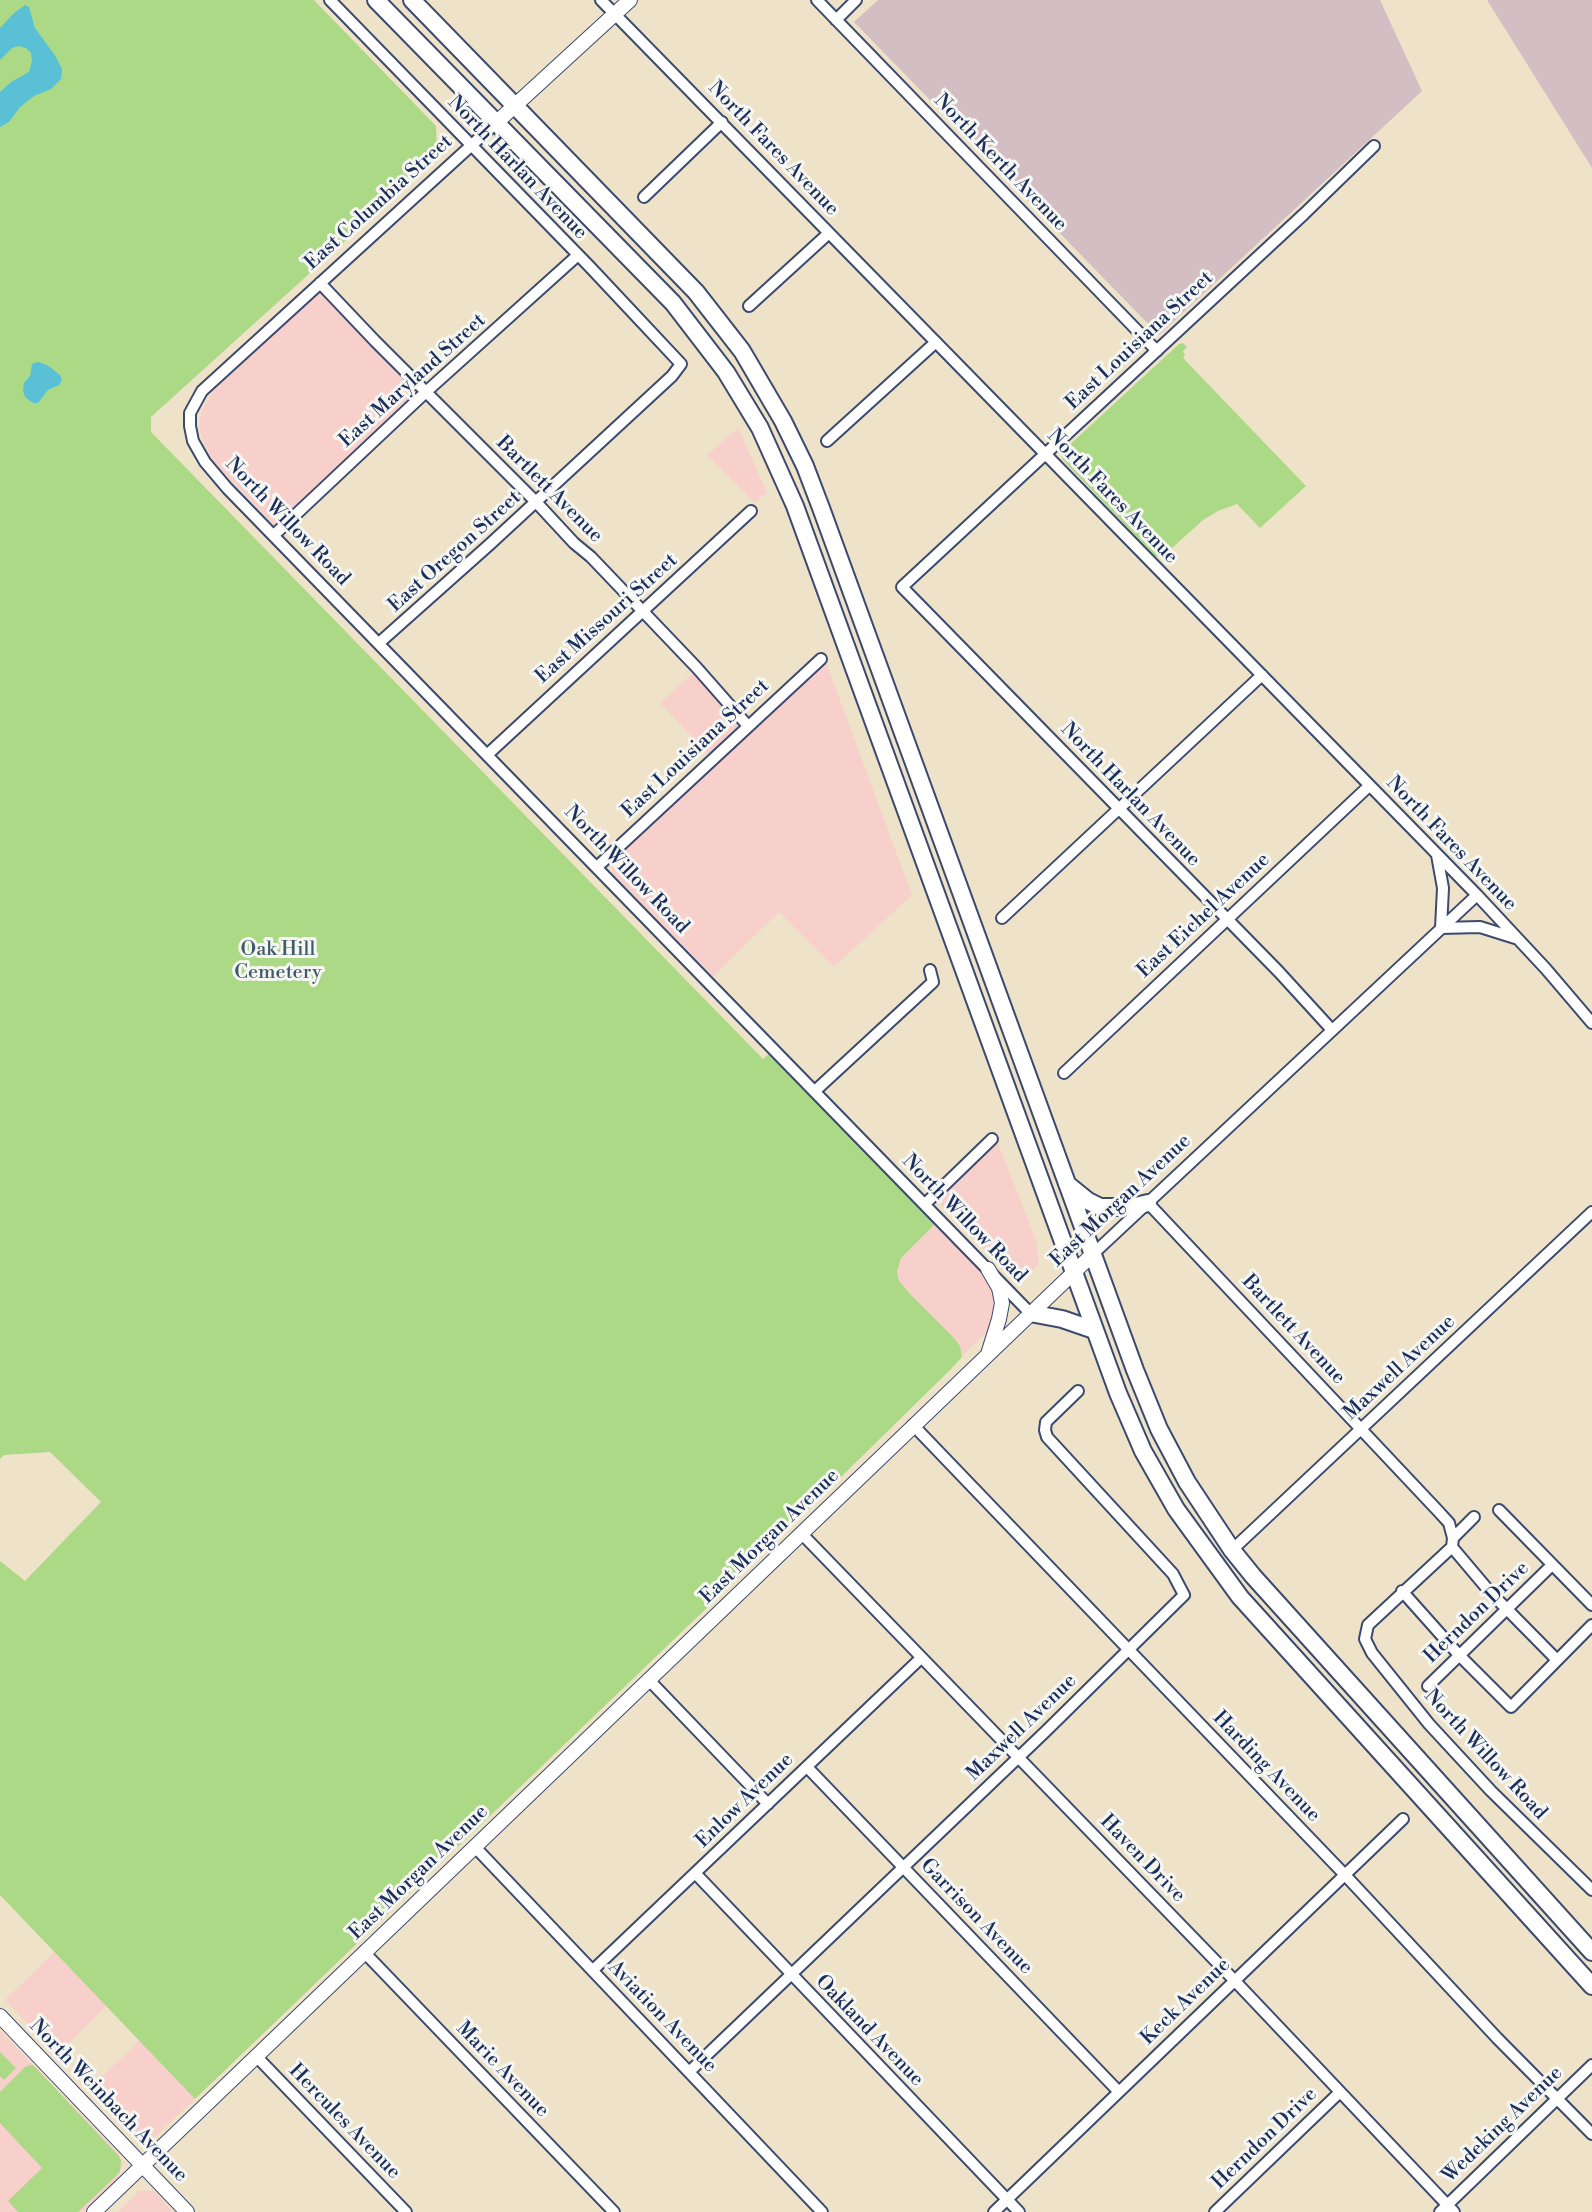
<!DOCTYPE html>
<style>
body{margin:0}
canvas{display:block;background:#eee3c8}
</style>
<canvas width="1592" height="2212"></canvas>
<script>
const ctx = document.querySelector('canvas').getContext('2d');
ctx.lineJoin = 'round';
function fillPath(path, color) {
  ctx.fillStyle = color;
  ctx.fill(path, 'evenodd');
}
function shape(rows) {
  const path = new Path2D();
  for (const r of rows) {
    path.moveTo(r[0], r[1]);
    for (let i = 2; i < r.length; i += 2) path.lineTo(r[i], r[i + 1]);
  }
  return path;
}
function trace(path, color, width, dash) {
  ctx.strokeStyle = color;
  ctx.lineWidth = width;
  ctx.lineCap = dash ? 'butt' : 'round';
  ctx.setLineDash(dash || []);
  ctx.stroke(path);
}
function drawText(font, color, halo, rows, align = 'center') {
  ctx.font = font + ' "Libre Bodoni",serif';
  ctx.lineWidth = 6;
  ctx.setLineDash([]);
  ctx.textBaseline = 'middle';
  ctx.strokeStyle = halo;
  ctx.fillStyle = color;
  for (const [text, x, y, turn = 0] of rows) {
    ctx.save();
    ctx.translate(x, y);
    ctx.rotate((+turn || 0) * Math.PI / 180);
    ctx.textAlign = isNaN(turn) ? turn : align;
    if (halo) ctx.strokeText(text, 0, 0);
    ctx.fillText(text, 0, 0);
    ctx.restore();
  }
}
fillPath(shape([
 [319,292,421,393,277,528,214,463,205,446,199,428,202,409,213,391],
 [738,428,767,492,755,503,707,455],
 [826,662,912,895,834,967,779,912,713,977,612,873,613,860],
 [694,672,744,725,711,757,660,703],
 [997,1141,1036,1240,1039,1264,1017,1284,937,1201],
 [935,1224,989,1281,999,1299,997,1312,985,1333,962,1357,960,1346,954,1338,911,1295,899,1281,897,1272,901,1258],
 [54,1952,107,2006,57,2055,5,2000],
 [0,2030,119,2154,123,2164,118,2178,83,2212,0,2212],
 [141,2039,197,2097,154,2138,147,2141,138,2138,90,2088],
 [153,2190,173,2212,118,2212,139,2191]
]), '#f7d0cc');
fillPath(shape([
 [878,0,1380,0,1422,91,1159,335,854,22],
 [1487,0,1592,0,1592,168]
]), '#d2bec3');
fillPath(shape([
 [0,0,314,0,436,126,437,158,151,417,151,432,763,1059,770,1053,935,1224,901,1258,897,1272,899,1281,911,1295,954,1338,960,1346,962,1357,950,1370,739,1577,195,2099,0,1895,0,1561,25,1581,101,1502,50,1452,4,1455,0,1459],
 [1183,343,1187,347,1183,351,1185,355,1183,358,1306,486,1260,528,1237,504,1218,511,1203,520,1162,557,1155,556,1062,459,1064,450,1179,344],
 [0,2052,16,2068,4,2080,0,2076],
 [33,2065,118,2155,121,2161,120,2171,116,2176,78,2212,18,2212,8,2201,42,2168,0,2123,0,2092,26,2066]
]), '#acd986');
fillPath(shape([
 [25,5,29,7,35,28,56,57,62,69,61,79,51,89,34,96,20,107,9,122,0,127,0,92,11,82,29,72,32,61,31,53,26,48,18,46,12,48,0,60,0,28,13,14],
 [38,362,47,365,60,375,62,380,59,385,48,390,38,403,33,403,25,397,23,390,24,383,30,376,32,364]
]), '#59c0d6');
const minor = shape([
 [330,0,590,267,681,364,672,376,489,545,379,643],
 [601,0,1477,895,1546,969,1592,1023],
 [817,0,1157,351],
 [836,20,856,0],
 [497,122,202,391,190,413,190,426,193,441,205,462,227,488,1030,1313],
 [644,197,722,122],
 [320,283,375,341,536,502,574,543,591,557,697,668,748,726],
 [749,306,829,233],
 [827,441,936,342],
 [274,535,427,391,578,255],
 [488,754,751,511],
 [1437,855,1443,888,1441,928,1480,927,1515,938],
 [597,867,821,659],
 [1002,918,1262,675],
 [1332,1030,1279,972,902,587,1304,214,1374,146],
 [1064,1073,1369,786],
 [816,1090,933,982,930,970],
 [1148,1203,1439,1512,1449,1523,1453,1538],
 [925,1204,992,1139],
 [1093,1254,1477,895],
 [913,1425,1345,1875,1497,2038,1592,2134],
 [1499,1510,1592,1605],
 [1474,1517,1453,1538,1452,1547,1368,1625,1365,1639,1372,1653,1429,1724,1491,1791,1592,1890],
 [801,1533,1235,1981,1454,2212],
 [1452,1547,1490,1592,1557,1660],
 [1232,1550,1592,1212],
 [1402,1591,1459,1655,1511,1707,1592,1625],
 [649,1680,768,1804],
 [1428,1686,1552,1565],
 [807,1767,1119,2092],
 [475,1847,822,2212],
 [695,1873,1019,2212],
 [364,1952,614,2212],
 [593,1970,921,1658],
 [257,2057,406,2212],
 [689,2072,1045,1732,1184,1595,1173,1574,1047,1437,1045,1430,1046,1422,1078,1391],
 [994,2212,1403,1819],
 [1215,2212,1340,2092],
 [1440,2212,1592,2065]
]);
const major = shape([
 [497,122,630,0],
 [988,1269,999,1288,1002,1303,999,1319,989,1351],
 [0,2016,187,2212],
 [94,2212,1093,1254]
]);
const highway = shape([
 [376,0,673,303,726,372,760,428,795,506,1118,1393,1143,1451,1176,1509,1240,1597,1592,1986],
 [412,0,696,292,742,351,783,421,805,466,821,508,1135,1370,1159,1429,1187,1482,1232,1550,1253,1576,1592,1952],
 [1067,1184,1088,1201,1100,1207,1132,1207,1148,1203],
 [1030,1313,1062,1319,1094,1330]
]);
trace(minor, '#3b4a6e', 14);
trace(major, '#3b4a6e', 16);
trace(highway, '#3b4a6e', 20);
trace(minor, '#fff', 10);
trace(major, '#fff', 14);
trace(highway, '#fff', 16);
drawText('20px', '#1b2f5e', '#f6f6f2', [
 ["North Fares Avenue",773,149,46],
 ["North Kerth Avenue",1000,163,46],
 ["North Harlan Avenue",517,168,46],
 ["East Columbia Street",379,203,-42],
 ["East Louisiana Street",1140,341,-43],
 ["East Maryland Street",413,381,-42],
 ["Bartlett Avenue",549,490,45],
 ["North Fares Avenue",1112,497,46],
 ["North Willow Road",287,522,46],
 ["East Oregon Street",455,552,-42],
 ["East Missouri Street",607,619,-42],
 ["East Louisiana Street",696,749,-43],
 ["North Harlan Avenue",1130,795,46],
 ["North Fares Avenue",1451,844,46],
 ["North Willow Road",626,870,46],
 ["East Eichel Avenue",1204,916,-43],
 ["East Morgan Avenue",1121,1201,-43],
 ["North Willow Road",964,1219,46],
 ["Bartlett Avenue",1293,1330,47],
 ["Maxwell Avenue",1400,1368,-43],
 ["East Morgan Avenue",770,1537,-44],
 ["Herndon Drive",1477,1613,-44],
 ["Maxwell Avenue",1022,1728,-44],
 ["North Willow Road",1485,1755,47],
 ["Harding Avenue",1266,1767,46],
 ["Enlow Avenue",745,1801,-44],
 ["Haven Drive",1142,1859,46],
 ["East Morgan Avenue",419,1873,-44],
 ["Garrison Avenue",976,1917,46],
 ["Keck Avenue",1186,2002,-44],
 ["Aviation Avenue",662,2017,46],
 ["Oakland Avenue",869,2031,46],
 ["Marie Avenue",502,2070,46],
 ["North Weinbach Avenue",108,2101,46],
 ["Hercules Avenue",344,2122,46],
 ["Wedeking Avenue",1503,2125,-44],
 ["Herndon Drive",1265,2139,-44]
]);
drawText('20px', '#3f5a68', '#f6f6f2', [
 ["Oak Hill",278,950],
 ["Cemetery",278,973]
]);
</script>
